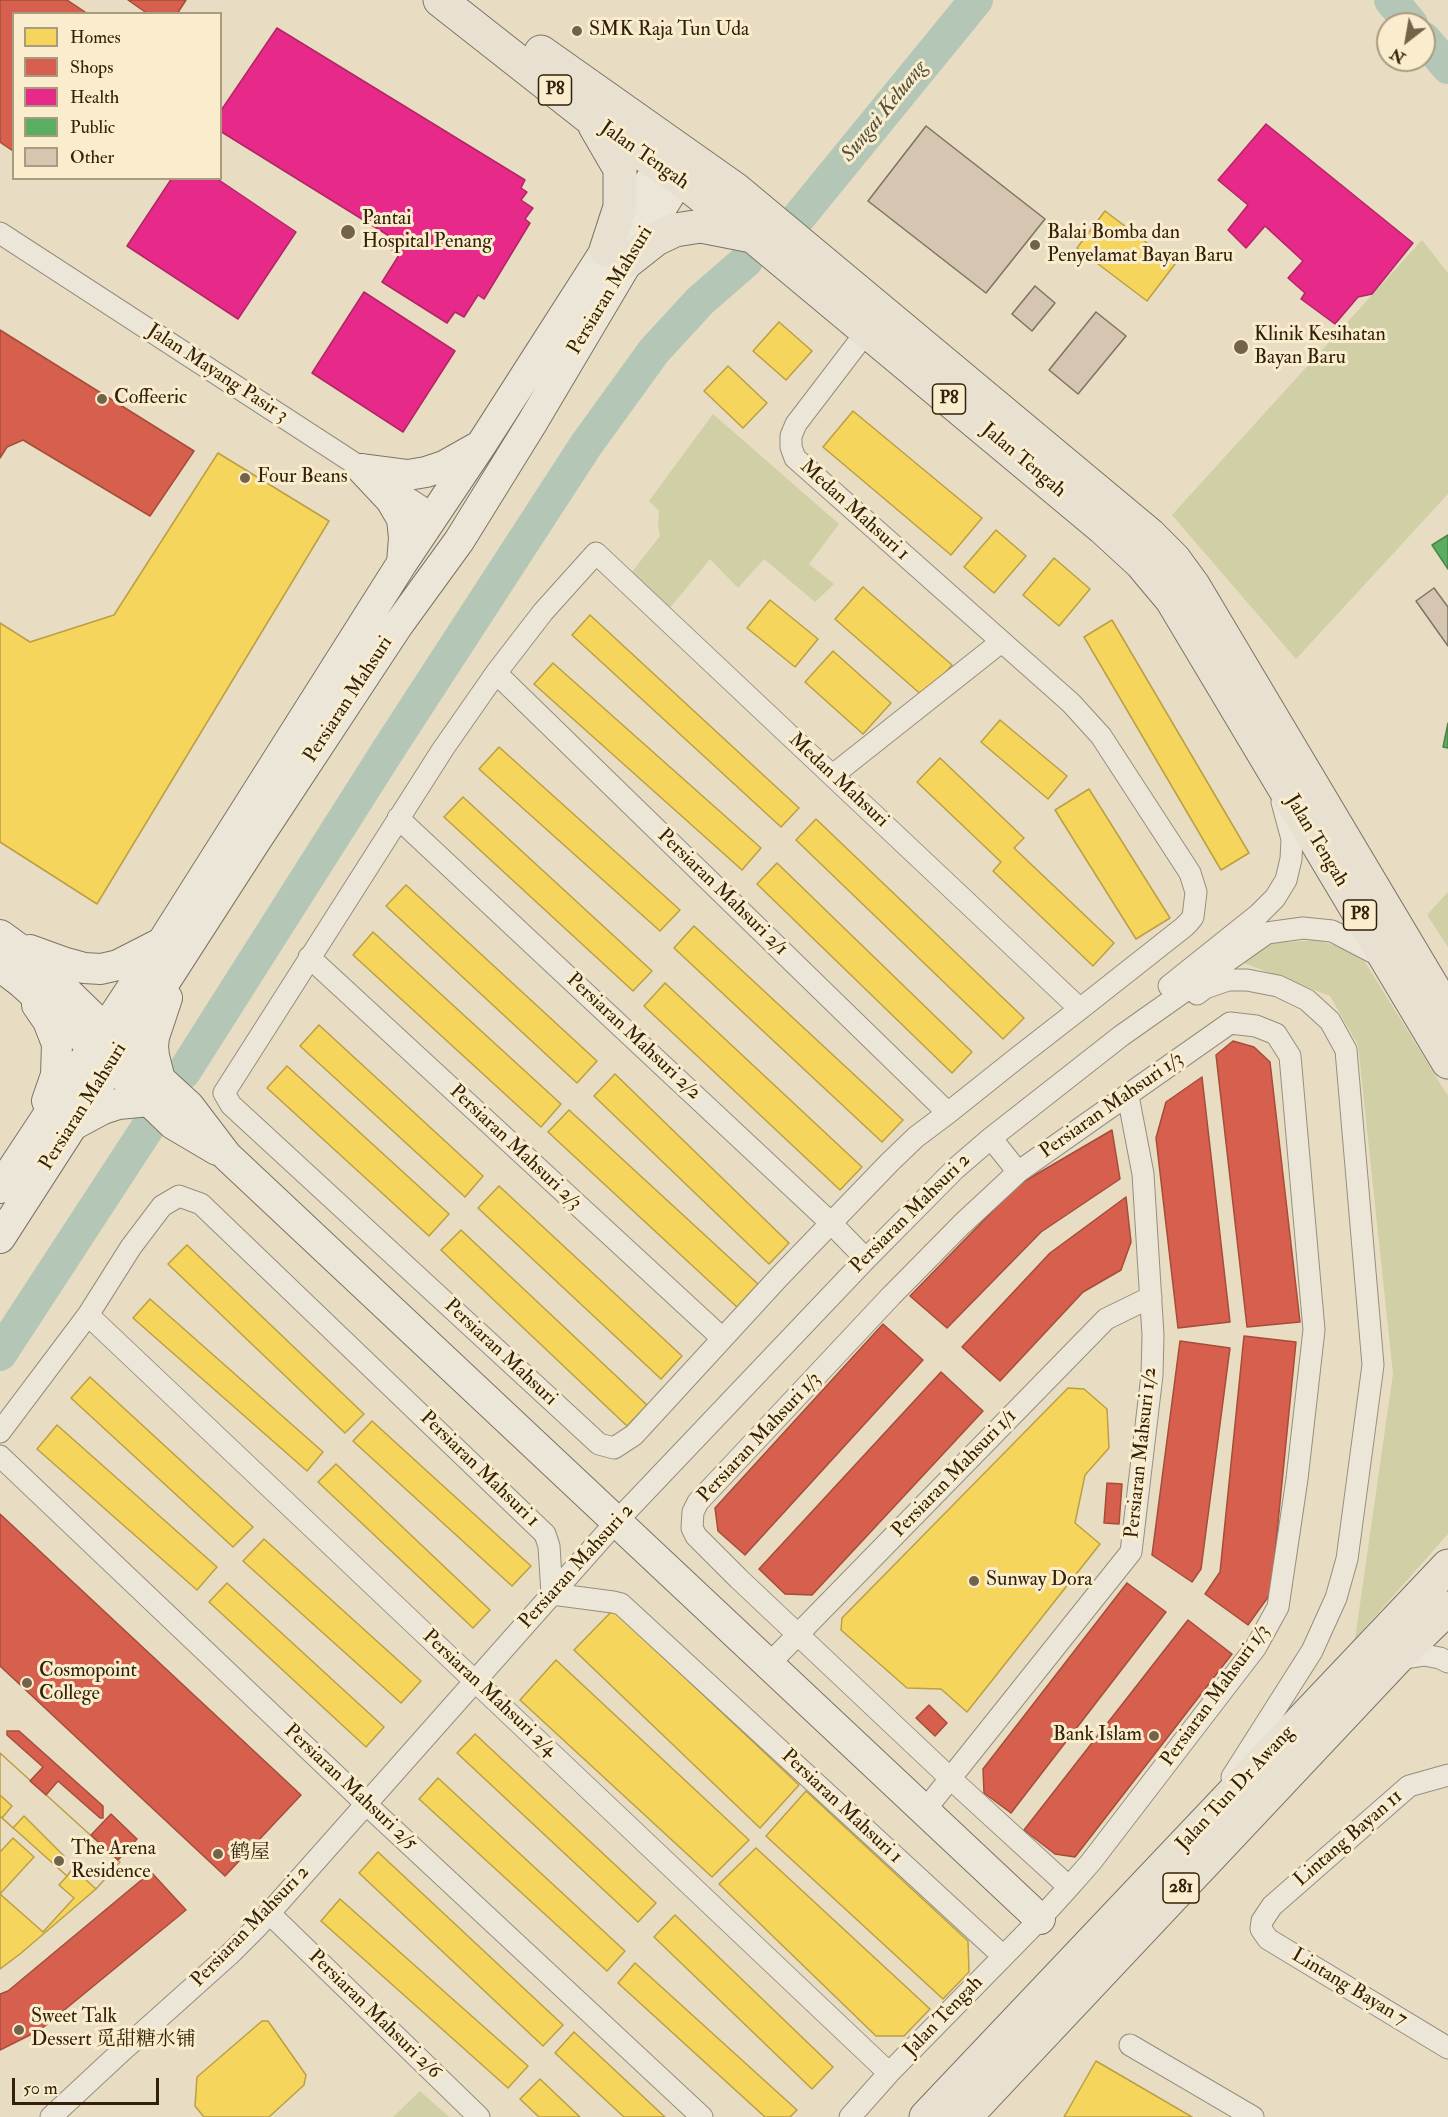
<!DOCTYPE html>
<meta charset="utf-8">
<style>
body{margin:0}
#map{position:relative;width:1448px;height:2117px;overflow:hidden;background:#e8ddc3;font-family:"IM FELL Double Pica",serif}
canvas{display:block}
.legend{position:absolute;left:12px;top:12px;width:210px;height:168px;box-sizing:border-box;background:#faedce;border:2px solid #aa9b7f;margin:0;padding:8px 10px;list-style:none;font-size:18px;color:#322108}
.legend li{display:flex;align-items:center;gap:12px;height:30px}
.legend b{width:30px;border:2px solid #aa9b7f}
.north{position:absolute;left:1376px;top:12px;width:60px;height:60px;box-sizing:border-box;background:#faedce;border:2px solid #aa9b7f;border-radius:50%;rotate:211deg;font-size:16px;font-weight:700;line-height:24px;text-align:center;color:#322108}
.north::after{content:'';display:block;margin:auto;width:21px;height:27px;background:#726349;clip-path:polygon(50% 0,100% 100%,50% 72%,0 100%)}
.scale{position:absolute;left:12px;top:2078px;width:147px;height:27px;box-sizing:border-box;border:3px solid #322108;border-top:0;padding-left:8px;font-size:18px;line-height:21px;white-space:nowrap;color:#322108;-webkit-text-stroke:4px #faedce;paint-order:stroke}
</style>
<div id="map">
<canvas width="1448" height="2117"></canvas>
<ul class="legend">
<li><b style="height:16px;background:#f6d55c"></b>Homes</li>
<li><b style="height:16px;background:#d6604d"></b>Shops</li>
<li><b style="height:16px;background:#e7298a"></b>Health</li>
<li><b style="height:16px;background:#5aae61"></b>Public</li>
<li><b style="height:16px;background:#d5c5b1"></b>Other</li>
</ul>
<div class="north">N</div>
<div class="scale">50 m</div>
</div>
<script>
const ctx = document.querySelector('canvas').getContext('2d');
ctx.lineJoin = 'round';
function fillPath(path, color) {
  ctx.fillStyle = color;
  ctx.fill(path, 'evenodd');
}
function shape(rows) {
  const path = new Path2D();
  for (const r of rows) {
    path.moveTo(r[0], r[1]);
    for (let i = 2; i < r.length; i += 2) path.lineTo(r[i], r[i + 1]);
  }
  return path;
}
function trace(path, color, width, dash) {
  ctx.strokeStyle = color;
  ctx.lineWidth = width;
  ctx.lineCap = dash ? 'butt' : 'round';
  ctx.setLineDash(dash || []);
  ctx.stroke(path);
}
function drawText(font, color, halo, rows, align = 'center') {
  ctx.font = font + ' "IM FELL Double Pica","Noto Serif SC",serif';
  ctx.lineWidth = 6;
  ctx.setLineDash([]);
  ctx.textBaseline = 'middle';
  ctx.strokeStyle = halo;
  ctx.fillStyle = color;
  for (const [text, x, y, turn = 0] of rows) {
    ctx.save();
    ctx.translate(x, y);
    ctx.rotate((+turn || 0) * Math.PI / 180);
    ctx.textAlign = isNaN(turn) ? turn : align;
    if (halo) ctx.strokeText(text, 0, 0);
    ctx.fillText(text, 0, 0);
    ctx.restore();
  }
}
fillPath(shape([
 [1422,240,1448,273,1448,494,1296,659,1172,515],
 [713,414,839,524,809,564,834,584,815,602,764,559,738,588,710,559,670,608,631,573,660,536,658,525,659,511,649,501],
 [1448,892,1448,947,1427,915],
 [1318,940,1360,954,1448,1096,1448,1534,1355,1639,1393,1374,1358,1045,1330,996,1244,963,1272,943],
 [420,2091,449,2117,393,2117]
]), '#d0cfa5');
const homes = shape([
 [1105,211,1175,264,1147,301,1077,248,1105,211],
 [779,322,812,351,786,380,753,351,779,322],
 [728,366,767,403,743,428,704,391,728,366],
 [853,411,982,518,951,555,823,447,853,411],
 [218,453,329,521,97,904,0,842,0,623,30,642,114,615,218,453],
 [996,530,1026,556,994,593,964,567,996,530],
 [1054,558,1090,589,1059,626,1023,595,1054,558],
 [863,587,952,665,924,697,835,619,863,587],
 [770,600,818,639,795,667,747,628,770,600],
 [590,615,799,808,781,827,572,635,590,615],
 [1112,620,1249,853,1221,870,1084,637,1112,620],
 [833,651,891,703,863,734,805,682,833,651],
 [553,663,761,848,742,870,534,684,553,663],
 [1000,720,1067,776,1048,799,981,742,1000,720],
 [499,747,680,910,660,931,479,769,499,747],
 [940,758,1024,838,1014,848,1114,943,1093,966,993,871,1001,862,917,782,940,758],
 [1089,789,1170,918,1136,939,1055,810,1089,789],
 [463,797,652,971,633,991,444,817,463,797],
 [816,819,1024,1018,1003,1039,796,840,816,819],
 [777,863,972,1052,952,1073,757,884,777,863],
 [406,885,597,1061,577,1083,386,906,406,885],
 [694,926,903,1120,882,1142,674,948,694,926],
 [373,932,561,1104,541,1127,353,955,373,932],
 [665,983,862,1167,840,1190,644,1006,665,983],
 [319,1025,483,1176,465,1197,300,1046,319,1025],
 [287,1066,449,1214,429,1236,267,1088,287,1066],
 [615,1074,789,1243,769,1264,594,1096,615,1074],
 [569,1110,758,1284,737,1307,548,1132,569,1110],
 [499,1186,682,1356,661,1379,478,1208,499,1186],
 [461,1230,647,1405,627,1426,441,1250,461,1230],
 [187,1245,364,1414,345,1433,168,1264,187,1245],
 [150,1299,323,1452,307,1471,133,1318,150,1299],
 [90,1377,253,1527,233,1547,71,1398,90,1377],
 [1068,1388,1084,1389,1107,1409,1109,1448,1085,1475,1075,1523,1100,1544,967,1712,941,1689,907,1688,841,1630,842,1618,1068,1388],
 [372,1421,531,1566,512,1586,353,1441,372,1421],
 [57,1425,217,1567,197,1590,37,1449,57,1425],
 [336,1464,490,1610,473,1628,318,1482,336,1464],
 [264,1539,421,1681,401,1703,243,1561,264,1539],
 [227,1583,384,1727,366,1747,209,1602,227,1583],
 [613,1610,799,1785,760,1828,574,1650,613,1610],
 [556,1660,749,1840,712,1877,520,1700,556,1660],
 [475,1734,656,1903,638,1922,457,1753,475,1734],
 [0,1753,120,1862,96,1889,20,1954,0,1969,0,1753],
 [0,1753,120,1862,96,1889,73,1868,67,1876,56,1866,64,1856,24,1816,13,1828,2,1818,12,1806,0,1795,0,1753],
 [438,1778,625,1951,607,1971,419,1799,438,1778],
 [806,1791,968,1941,969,1972,943,1999,766,1836,806,1791],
 [0,1816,67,1876,59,1885,74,1898,43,1932,0,1894,34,1857,13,1838,0,1852,0,1816],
 [756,1848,930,2009,904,2036,876,2036,719,1884,756,1848],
 [378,1852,563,2025,543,2046,359,1873,378,1852],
 [340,1899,528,2066,508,2088,321,1921,340,1899],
 [675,1915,833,2067,812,2089,654,1937,675,1915],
 [635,1963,797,2110,790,2117,765,2117,618,1983,635,1963],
 [262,2021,268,2021,306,2075,304,2085,269,2117,204,2117,195,2106,197,2077,262,2021],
 [574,2032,665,2117,624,2117,555,2053,574,2032],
 [1096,2061,1192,2117,1064,2117,1096,2061],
 [540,2079,580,2117,539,2117,520,2099,540,2079]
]);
fillPath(homes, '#f6d55c');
trace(homes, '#bb9f43', 1.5);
const shops = shape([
 [0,0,67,0,88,14,14,14,13,151,0,142,0,0],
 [128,0,186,0,177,14,148,14,128,0],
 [0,330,194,451,150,516,23,440,7,447,0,458,0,330],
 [1233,1041,1254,1047,1270,1062,1300,1322,1247,1327,1216,1055,1233,1041],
 [1202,1077,1230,1322,1178,1328,1156,1138,1166,1102,1202,1077],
 [1112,1130,1120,1179,1041,1232,947,1328,910,1296,1018,1185,1112,1130],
 [1126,1197,1131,1242,1121,1270,1083,1292,1000,1381,962,1347,1050,1253,1126,1197],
 [883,1324,923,1360,745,1555,718,1531,715,1508,883,1324],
 [1244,1336,1296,1342,1271,1593,1248,1625,1205,1594,1220,1572,1244,1336],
 [1180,1341,1230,1348,1201,1569,1192,1582,1152,1555,1180,1341],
 [941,1372,983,1411,812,1595,785,1594,759,1569,941,1372],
 [1107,1483,1122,1484,1119,1524,1104,1523,1107,1483],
 [0,1514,301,1795,225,1876,0,1666,0,1514],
 [1127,1583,1166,1612,1011,1813,984,1793,983,1769,1127,1583],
 [1188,1620,1232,1654,1075,1857,1055,1854,1024,1830,1188,1620],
 [929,1705,947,1723,935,1736,916,1718,929,1705],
 [7,1731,19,1731,103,1806,103,1818,100,1818,58,1781,46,1795,30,1781,43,1767,7,1735,7,1731],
 [111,1814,137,1839,118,1860,91,1835,111,1814],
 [151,1872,186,1910,40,2030,0,2050,0,1994,8,1991,151,1872]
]);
fillPath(shops, '#d6604d');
trace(shops, '#a54d38', 1.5);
const health = shape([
 [277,28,525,180,521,188,527,192,521,200,533,208,525,219,530,223,484,299,478,295,464,317,455,312,447,323,382,282,399,255,389,248,394,239,220,131,220,112,277,28],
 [1266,124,1413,243,1372,294,1358,297,1335,324,1301,299,1305,293,1288,278,1303,261,1265,226,1246,248,1228,230,1248,205,1218,180,1266,124],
 [172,178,216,178,296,232,238,319,127,246,172,178],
 [364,292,455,351,403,432,312,373,364,292]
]);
fillPath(health, '#e7298a');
trace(health, '#b12763', 1.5);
const public = shape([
 [1448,535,1448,569,1432,545,1448,535],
 [1448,723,1448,748,1443,747,1448,723]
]);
fillPath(public, '#5aae61');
trace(public, '#4e8446', 1.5);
trace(shape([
 [1391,0,1411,24],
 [1424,39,1448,67],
 [794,223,976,0],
 [184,1072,390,747,586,445,654,351,700,301,746,261],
 [0,1354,148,1127]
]), '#b4c7b7', 34);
const building = shape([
 [926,126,1045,219,986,293,868,201,926,126],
 [1035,286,1055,303,1032,331,1012,314,1035,286],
 [1096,312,1126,336,1078,394,1049,370,1096,312],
 [1434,588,1448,607,1448,646,1416,601,1434,588]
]);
fillPath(building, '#d5c5b1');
trace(building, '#7c7464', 1.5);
const street = shape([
 [0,233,434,515],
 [867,331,796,424,791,436,791,447,795,458,1071,703,1101,736,1190,873,1196,892,1193,917,1189,922,1184,927,1080,1009,1017,1058,948,1113,916,1137,890,1162,780,1276,634,1435,614,1448,599,1444,231,1105,224,1093,443,749,496,673,543,612,596,553,1080,1009],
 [496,673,948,1113],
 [833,775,1001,642],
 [398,818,831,1223,866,1259],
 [309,957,722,1338],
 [1169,986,1259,914,1275,898,1286,880,1291,859,1292,839,1282,802],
 [1197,994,1205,988,1228,980,1247,980,1278,986,1307,1000,1330,1021,1346,1050,1373,1365,1347,1559,1336,1598,1312,1651,1232,1777],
 [991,1138,1018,1172],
 [88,1315,889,2073],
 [0,1432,88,1315,131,1247,162,1206,179,1196,201,1204,545,1534,549,1546,552,1594],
 [0,1456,366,1804,702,2117],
 [552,1594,613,1602,621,1604,1003,1956],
 [1397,1659,1424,1655,1440,1658,1448,1662],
 [769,1664,1106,1319,1151,1297],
 [1448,1775,1409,1786,1272,1906,1262,1921,1261,1929,1268,1939,1448,2048],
 [925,1810,1131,1552,1152,1375,1153,1335,1143,1174,1128,1096],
 [269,1913,479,2117],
 [1130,2045,1253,2117],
 [51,2117,123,2050,229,1955,257,1927,617,1521,866,1259,955,1169,991,1138,1121,1036,1267,933,1303,928,1332,931,1384,958],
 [850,2117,889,2073,1040,1919,1069,1887,1091,1862,1256,1647,1278,1607,1297,1479,1314,1330,1290,1056,1276,1034,1256,1026,1230,1023,1018,1172,962,1224,891,1296,698,1502,693,1512,692,1528,696,1536,739,1579,951,1779,1069,1887]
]);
const secondary = shape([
 [362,469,408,475,426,472,444,466,476,448],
 [362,469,391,500,402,519,404,538,402,563],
 [0,935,33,959,104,1028,189,1106,227,1156,1040,1919],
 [30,950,66,963,84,968,101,969,118,965,159,944],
 [0,966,22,983,92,1046,173,1124,217,1150],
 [37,1005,48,1021,57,1044,56,1075,47,1101],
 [160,1080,154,1056,153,1046,154,1037,167,998],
 [75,1124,103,1109,118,1104,150,1101],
 [0,1188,163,941,402,563,481,445,673,145],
 [0,1238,255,842,398,625,459,541,532,423,628,261,692,159]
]);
const primary = shape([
 [440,0,590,118,680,179,754,237,1103,528,1141,563,1172,600,1448,1062],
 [541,52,735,189,1150,535,1174,559,1193,585,1448,1013],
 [595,126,620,169,620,207,606,250],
 [628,261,656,239,675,230,701,226,747,235],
 [926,2117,1448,1566],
 [965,2117,1396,1659,1448,1608]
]);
trace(street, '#968e7d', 23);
trace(secondary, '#7c7464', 32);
trace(primary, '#7c7464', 35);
trace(street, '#ebe6d8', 21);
trace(secondary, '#ebe6d8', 30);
trace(primary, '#e8e1d2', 33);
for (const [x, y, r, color] of [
 [577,31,6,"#726349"],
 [348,232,8,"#726349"],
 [1035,245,6,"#726349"],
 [1241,347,8,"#726349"],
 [102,399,6,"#726349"],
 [245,478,6,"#726349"],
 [974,1581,6,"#726349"],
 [27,1683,6,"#726349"],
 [1154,1736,6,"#726349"],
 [218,1854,6,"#726349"],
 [59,1861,6,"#726349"],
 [19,2030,6,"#726349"]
]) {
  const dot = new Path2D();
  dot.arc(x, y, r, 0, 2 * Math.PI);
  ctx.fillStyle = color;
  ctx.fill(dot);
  trace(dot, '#faedce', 2);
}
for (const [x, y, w] of [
 [555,90,33],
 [949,399,33],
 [1360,915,33],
 [1181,1888,36]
]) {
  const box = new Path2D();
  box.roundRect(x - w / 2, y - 15, w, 30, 4.5);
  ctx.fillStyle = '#faedce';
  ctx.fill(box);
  trace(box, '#322108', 1.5);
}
drawText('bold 18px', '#322108', null, [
 ["P8",555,90],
 ["P8",949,399],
 ["P8",1360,915],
 ["281",1181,1888]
]);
drawText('20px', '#322108', '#faedce', [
 ["SMK Raja Tun Uda",589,31],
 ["Pantai",362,220],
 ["Hospital Penang",362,243],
 ["Balai Bomba dan",1047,234],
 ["Penyelamat Bayan Baru",1047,257],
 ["Klinik Kesihatan",1254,336],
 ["Bayan Baru",1254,359],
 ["Coffeeric",114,399],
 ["Four Beans",257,478],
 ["Sunway Dora",986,1581],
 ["Cosmopoint",39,1672],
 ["College",39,1695],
 ["Bank Islam",1142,1736,"right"],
 ["The Arena",71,1850],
 ["Residence",71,1873],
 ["鹤屋",230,1854],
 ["Sweet Talk",31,2018],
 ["Dessert 觅甜糖水铺",31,2041]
], 'left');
drawText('20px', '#322108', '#faedce', [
 ["Jalan Tengah",644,156,35],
 ["Persiaran Mahsuri",611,291,-59],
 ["Jalan Mayang Pasir 3",217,374,33],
 ["Jalan Tengah",1023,461,40],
 ["Medan Mahsuri 1",854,511,42],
 ["Persiaran Mahsuri",349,700,-57],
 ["Medan Mahsuri",838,781,43],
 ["Jalan Tengah",1316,841,59],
 ["Persiaran Mahsuri 2/1",722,893,44],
 ["Persiaran Mahsuri 2/2",633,1037,43],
 ["Persiaran Mahsuri 1/3",1112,1106,-35],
 ["Persiaran Mahsuri",84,1107,-58],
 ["Persiaran Mahsuri 2/3",515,1148,43],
 ["Persiaran Mahsuri 2",911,1214,-45],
 ["Persiaran Mahsuri",500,1353,43],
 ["Persiaran Mahsuri 1/3",760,1438,-47],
 ["Persiaran Mahsuri 1/2",1142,1453,-84],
 ["Persiaran Mahsuri 1",479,1470,44],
 ["Persiaran Mahsuri 1/1",955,1474,-46],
 ["Persiaran Mahsuri 2",577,1567,-48],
 ["Persiaran Mahsuri 2/4",489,1694,43],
 ["Persiaran Mahsuri 1/3",1216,1696,-54],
 ["Persiaran Mahsuri 2/5",350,1788,43],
 ["Jalan Tun Dr Awang",1236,1789,-47],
 ["Persiaran Mahsuri 1",841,1807,43],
 ["Lintang Bayan 11",1349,1839,-41],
 ["Persiaran Mahsuri 2",251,1927,-46],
 ["Lintang Bayan 7",1349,1988,31],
 ["Persiaran Mahsuri 2/6",374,2015,44],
 ["Jalan Tengah",944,2017,-46]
]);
drawText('italic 21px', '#52503b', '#faedce', [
 ["Sungai Keluang",885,112,-51]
]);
</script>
